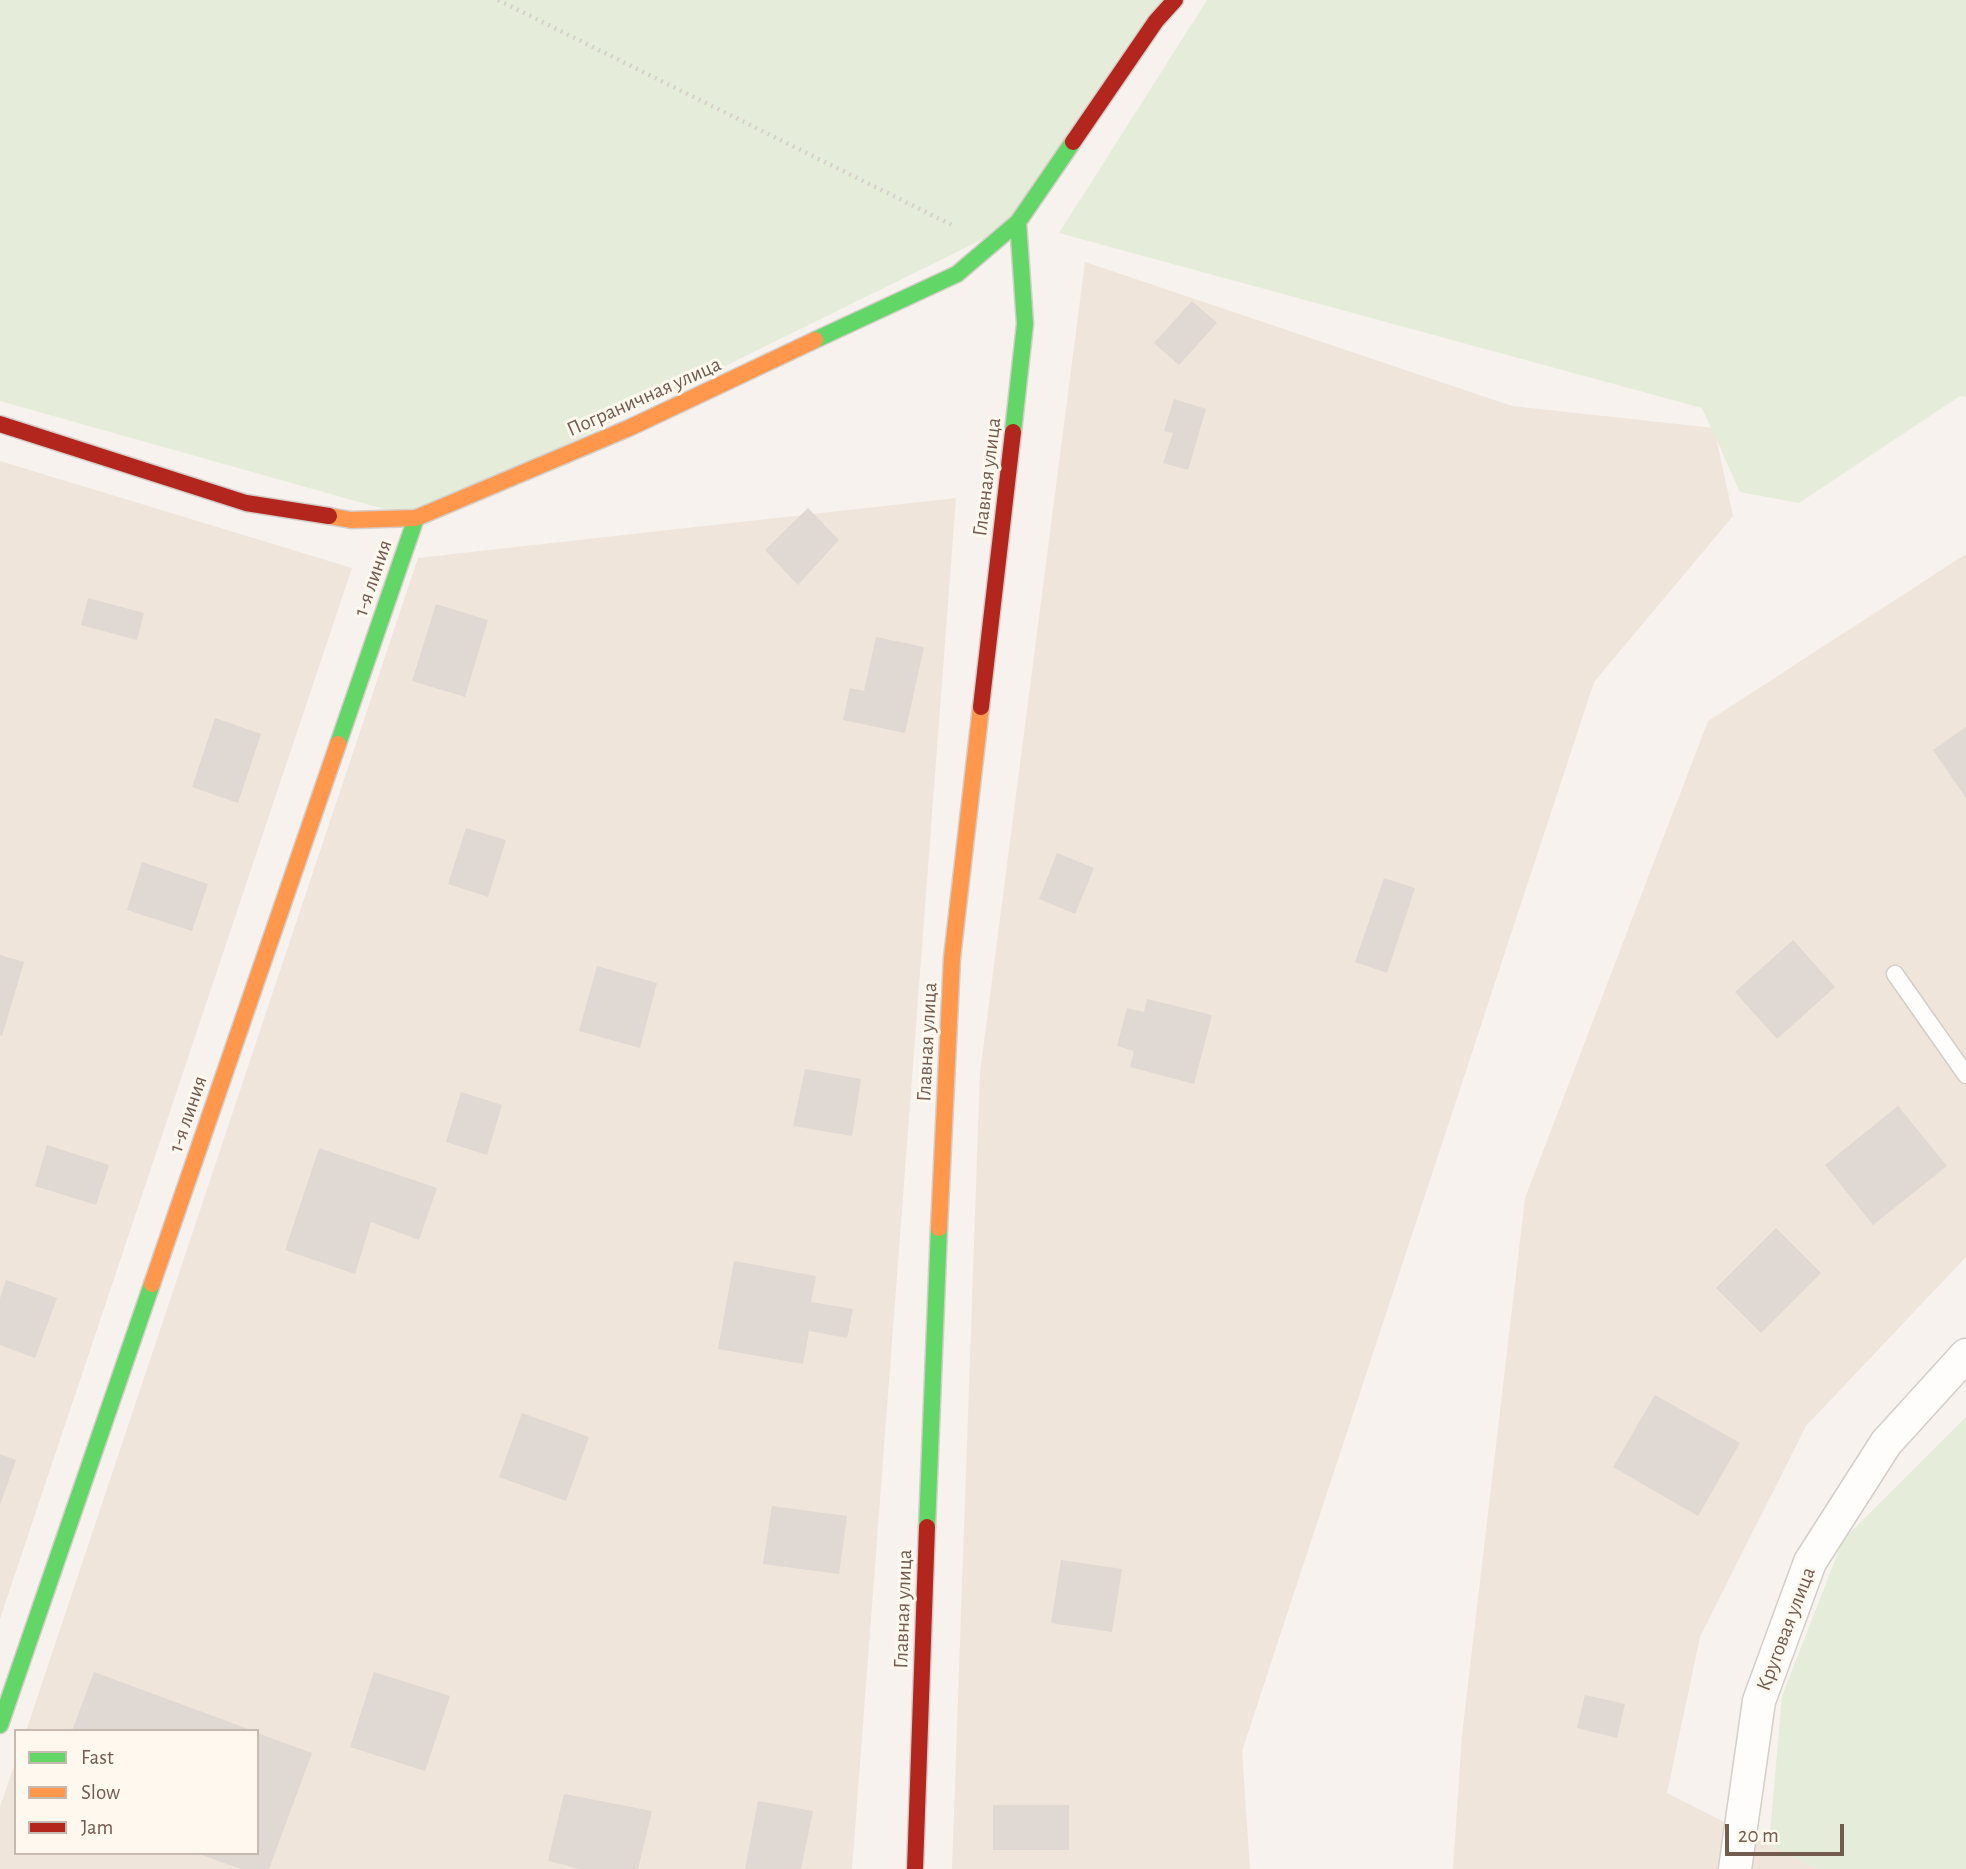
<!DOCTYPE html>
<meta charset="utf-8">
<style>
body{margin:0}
#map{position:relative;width:1966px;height:1869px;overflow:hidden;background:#f7f2ed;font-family:"Alegreya Sans",sans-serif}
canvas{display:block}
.legend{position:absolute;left:14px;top:1729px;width:245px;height:126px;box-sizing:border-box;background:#fef8ef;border:2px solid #c6b9af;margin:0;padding:9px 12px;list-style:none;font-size:21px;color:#735b4e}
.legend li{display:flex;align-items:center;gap:14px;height:35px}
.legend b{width:35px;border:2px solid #c6b9af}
.scale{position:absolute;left:1725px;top:1824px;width:119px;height:32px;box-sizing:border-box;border:4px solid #735b4e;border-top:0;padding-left:9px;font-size:21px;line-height:24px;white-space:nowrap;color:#735b4e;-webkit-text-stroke:5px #fef8ef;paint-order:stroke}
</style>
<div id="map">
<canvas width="1966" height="1869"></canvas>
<ul class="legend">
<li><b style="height:9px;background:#63d668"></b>Fast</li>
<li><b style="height:9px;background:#ff974d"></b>Slow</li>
<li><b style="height:9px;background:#b3261e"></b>Jam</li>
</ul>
<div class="scale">20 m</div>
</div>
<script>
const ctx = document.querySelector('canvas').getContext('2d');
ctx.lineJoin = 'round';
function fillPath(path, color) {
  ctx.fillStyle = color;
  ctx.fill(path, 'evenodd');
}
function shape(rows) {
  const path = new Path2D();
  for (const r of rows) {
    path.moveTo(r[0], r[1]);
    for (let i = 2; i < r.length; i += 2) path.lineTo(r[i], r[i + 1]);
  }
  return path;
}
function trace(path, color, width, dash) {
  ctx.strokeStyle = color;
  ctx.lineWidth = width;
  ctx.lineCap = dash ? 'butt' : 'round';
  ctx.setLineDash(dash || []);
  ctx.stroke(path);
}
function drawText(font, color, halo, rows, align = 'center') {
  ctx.font = font + ' "Alegreya Sans",sans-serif';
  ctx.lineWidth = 6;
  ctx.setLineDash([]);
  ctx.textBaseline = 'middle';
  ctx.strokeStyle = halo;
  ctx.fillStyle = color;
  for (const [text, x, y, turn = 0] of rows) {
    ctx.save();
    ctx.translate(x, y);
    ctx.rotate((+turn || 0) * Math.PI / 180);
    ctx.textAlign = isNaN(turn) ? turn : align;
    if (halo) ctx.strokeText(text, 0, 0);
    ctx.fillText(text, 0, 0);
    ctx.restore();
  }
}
fillPath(shape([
 [1085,262,1512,406,1714,428,1733,516,1594,682,1242,1751,1250,1869,952,1869,980,1073],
 [0,461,352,568,0,1619],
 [956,498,852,1869,0,1869,0,1807,16,1760,16,1853,257,1853,257,1731,26,1731,418,558],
 [1966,554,1966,1257,1806,1426,1700,1637,1667,1793,1817,1869,1453,1869,1462,1735,1525,1198,1708,721]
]), '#efe5db');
fillPath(shape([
 [0,0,1182,0,1018,222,416,518,0,401],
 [1207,0,1966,0,1966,397,1960,396,1799,503,1740,492,1702,408,1059,233],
 [1966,1417,1966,1869,1817,1869,1769,1845,1782,1696,1843,1540]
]), '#e5ecd9');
fillPath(shape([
 [1192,301,1217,323,1179,365,1154,343],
 [1174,399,1206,409,1188,470,1163,463,1173,433,1164,431],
 [808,508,839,540,798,585,765,550],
 [88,598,144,613,137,640,81,625],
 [436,604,488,620,465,697,412,681],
 [876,637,924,647,905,733,843,720,850,688,864,691],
 [215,718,261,734,238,803,192,787],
 [1966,727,1966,798,1933,750],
 [466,828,506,840,488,897,448,884],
 [1057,853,1094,868,1075,914,1039,899],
 [142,862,208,884,192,931,127,910],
 [1384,878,1415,888,1387,973,1355,962],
 [1793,940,1835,987,1777,1039,1735,992],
 [0,955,24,962,2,1036,0,1035],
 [597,966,657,983,640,1048,579,1031],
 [1147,999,1212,1015,1194,1084,1130,1067,1134,1051,1117,1046,1127,1008,1144,1012],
 [805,1069,861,1079,852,1136,793,1126],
 [461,1092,502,1105,487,1155,446,1142],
 [1898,1106,1947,1166,1873,1225,1825,1165],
 [47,1145,109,1165,96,1205,35,1186],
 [319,1148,437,1188,419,1240,371,1222,355,1274,285,1250],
 [1776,1228,1821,1273,1761,1333,1716,1288],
 [734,1261,816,1276,811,1302,853,1309,847,1338,809,1331,803,1364,718,1349],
 [6,1280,57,1298,35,1358,0,1345,0,1298],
 [1655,1395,1740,1443,1698,1516,1613,1467],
 [522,1413,589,1437,566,1501,499,1477],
 [0,1454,16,1460,0,1505],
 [772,1506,847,1516,839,1574,763,1564],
 [1061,1560,1122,1569,1112,1632,1051,1623],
 [94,1672,251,1730,251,1731,72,1731],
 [374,1672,450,1696,425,1771,350,1747],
 [1585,1695,1625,1704,1617,1738,1577,1728],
 [257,1733,312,1753,269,1869,241,1869,199,1854,257,1853],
 [564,1794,652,1811,638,1869,580,1869,548,1861],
 [758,1801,813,1811,801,1869,745,1869],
 [993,1805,1069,1805,1069,1850,993,1850]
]), '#e0d8d2');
const lane = shape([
 [1895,974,1966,1075]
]);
const street = shape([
 [1735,1869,1759,1701,1810,1562,1886,1443,1966,1355]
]);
const fast = shape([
 [815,340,957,274,1018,222,1073,142],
 [1013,432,1025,324,1018,222],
 [338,744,416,518],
 [927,1527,939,1228],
 [0,1725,152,1284]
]);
const slow = shape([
 [329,516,351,520,416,518,629,428,815,340],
 [939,1228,952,958,981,707],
 [152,1284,338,744]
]);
const jam = shape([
 [1073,142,1156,21,1175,0],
 [0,424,246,503,329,516],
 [981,707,1013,432],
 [915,1869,927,1527]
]);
trace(lane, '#d4cec8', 19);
trace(street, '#d4cec8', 35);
trace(fast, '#d5cec8', 19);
trace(slow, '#d5cec8', 19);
trace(jam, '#d5cec8', 19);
trace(shape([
 [498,0,954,226]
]), '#d7d0cc', 4.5, [2, 5]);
trace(lane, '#fefdfc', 16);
trace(street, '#fefdfc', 32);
trace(fast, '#63d668', 16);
trace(slow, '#ff974d', 16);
trace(jam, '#b3261e', 16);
drawText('21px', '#735b4e', '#fef8ef', [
 ["Пограничная улица",644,397,-24],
 ["Главная улица",987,477,-83],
 ["1-я линия",373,578,-71],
 ["Главная улица",927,1042,-87],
 ["1-я линия",188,1114,-71],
 ["Главная улица",903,1609,-88],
 ["Круговая улица",1786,1629,-69]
]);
</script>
